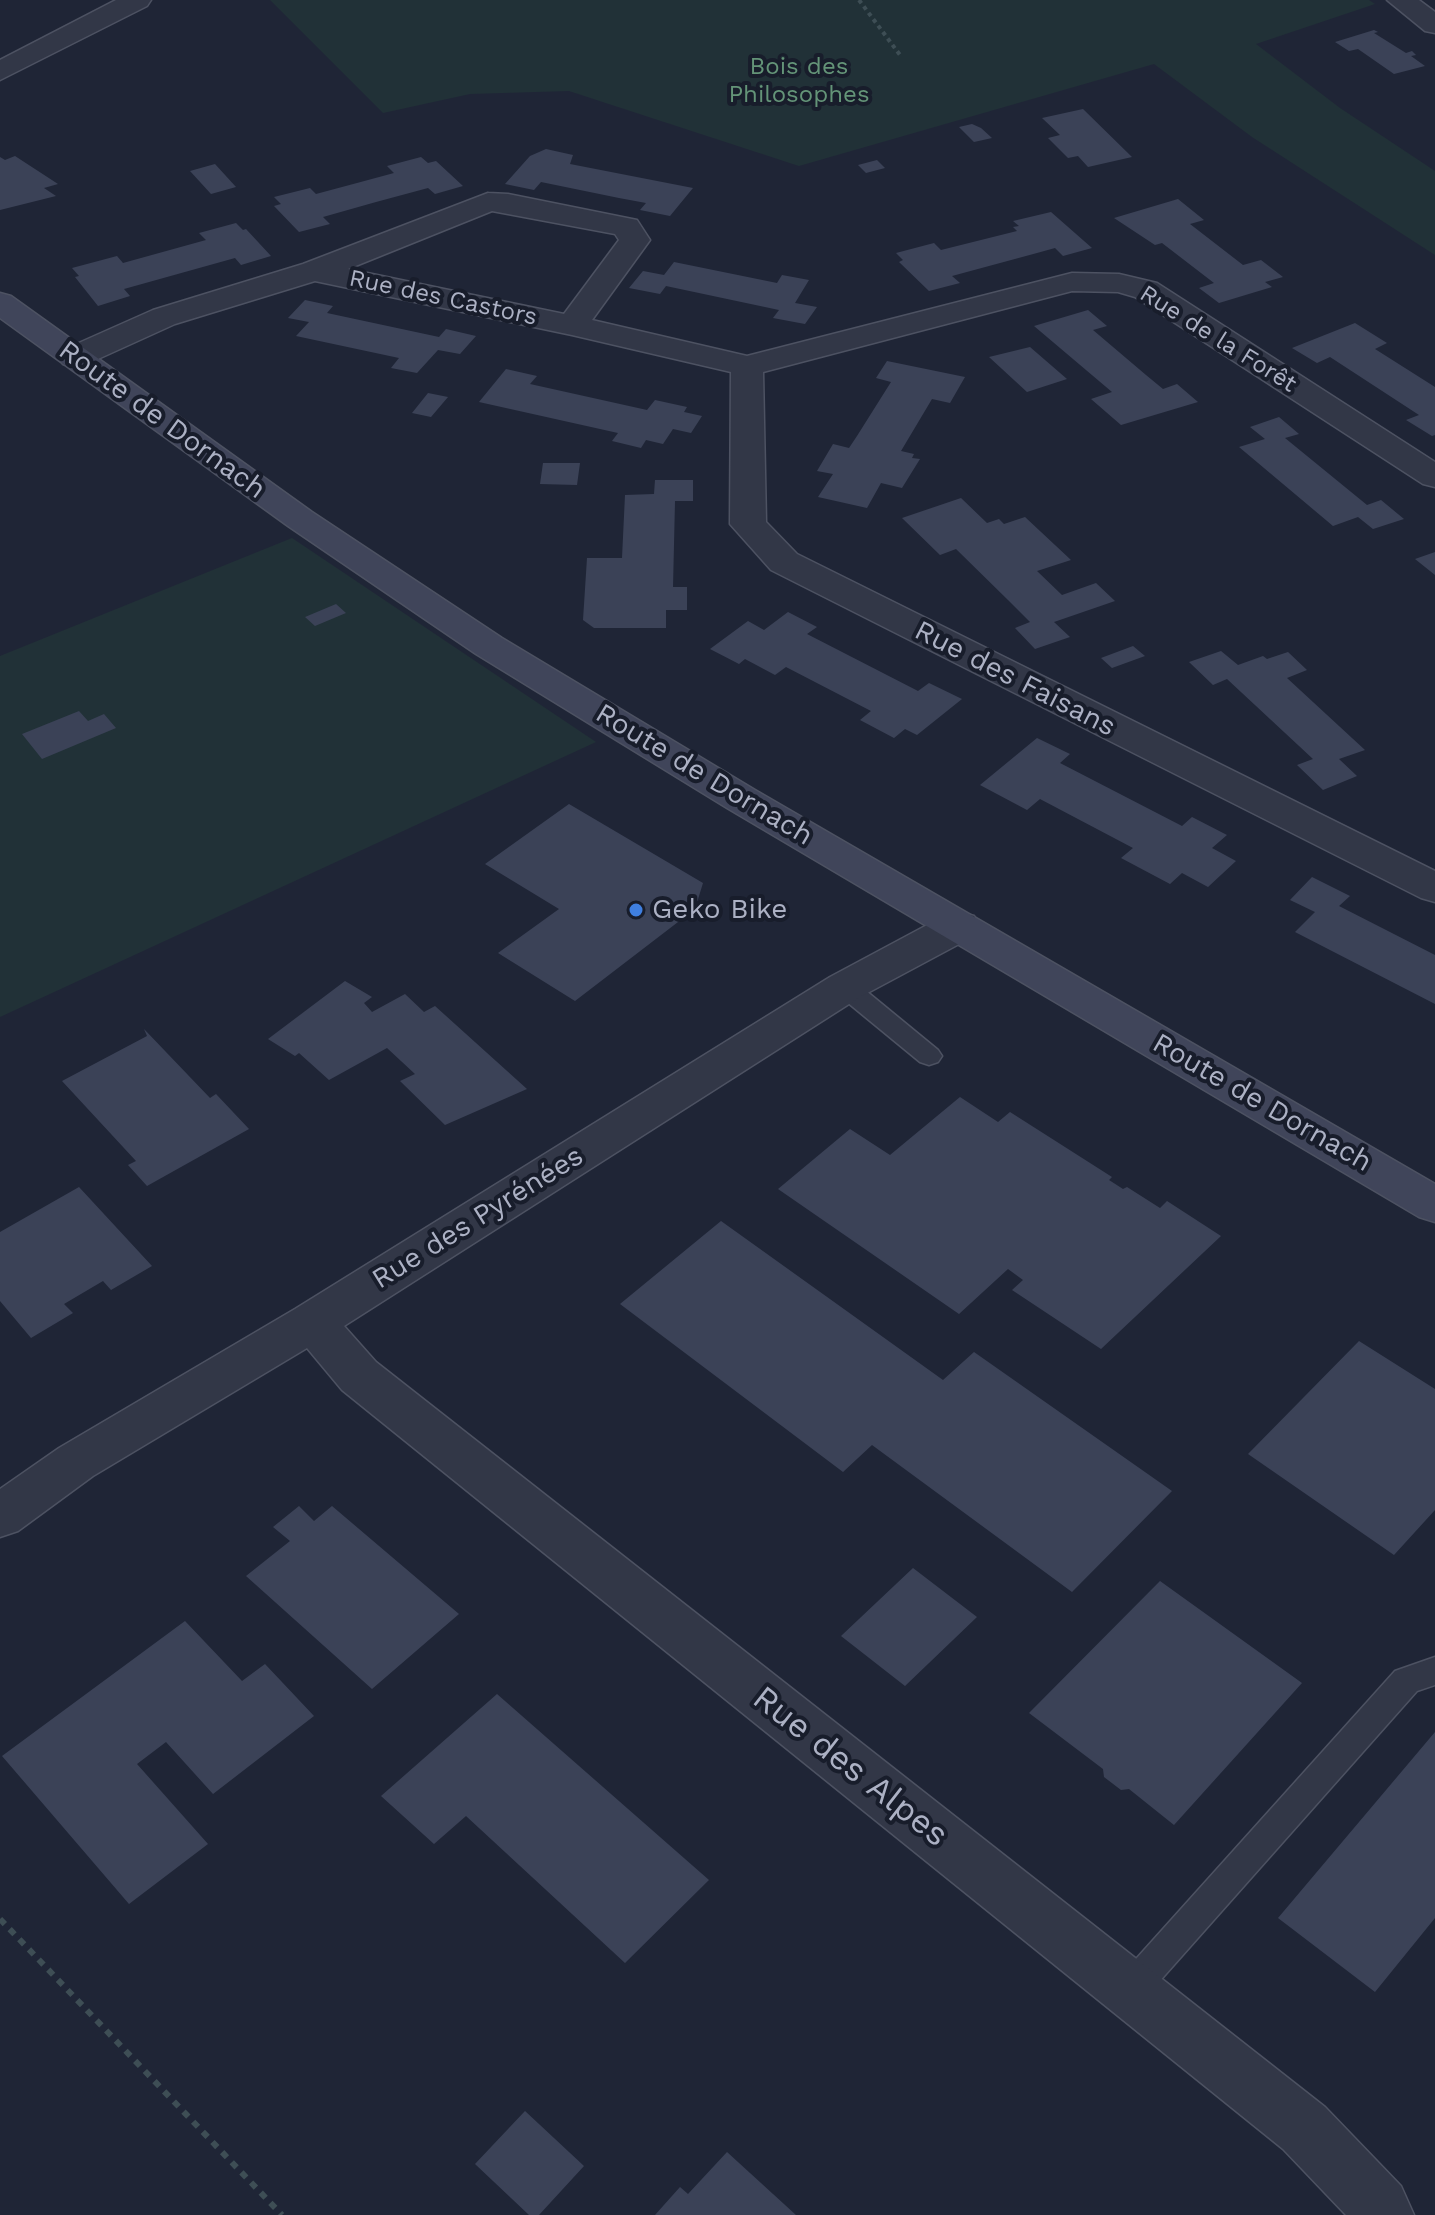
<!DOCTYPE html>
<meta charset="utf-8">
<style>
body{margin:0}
canvas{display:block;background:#1f2536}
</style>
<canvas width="1435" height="2215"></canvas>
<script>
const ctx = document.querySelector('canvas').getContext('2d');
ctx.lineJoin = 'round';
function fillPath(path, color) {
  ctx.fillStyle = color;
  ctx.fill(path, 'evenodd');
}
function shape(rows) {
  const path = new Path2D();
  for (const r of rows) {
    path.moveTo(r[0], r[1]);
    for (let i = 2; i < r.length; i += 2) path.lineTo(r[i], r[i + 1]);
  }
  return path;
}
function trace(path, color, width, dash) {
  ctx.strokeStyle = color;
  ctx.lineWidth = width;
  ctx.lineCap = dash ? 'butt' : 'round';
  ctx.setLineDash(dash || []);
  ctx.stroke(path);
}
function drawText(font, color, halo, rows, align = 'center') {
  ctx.font = font + ' "Work Sans",sans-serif';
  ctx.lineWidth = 8;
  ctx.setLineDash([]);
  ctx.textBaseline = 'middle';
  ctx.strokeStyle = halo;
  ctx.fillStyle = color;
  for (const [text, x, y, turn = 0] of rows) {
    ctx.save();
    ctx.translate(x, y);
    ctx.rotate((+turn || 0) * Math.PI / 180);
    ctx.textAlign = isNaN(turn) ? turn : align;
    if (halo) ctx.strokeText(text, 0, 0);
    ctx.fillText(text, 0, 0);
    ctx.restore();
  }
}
fillPath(shape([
 [270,0,1369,0,1375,4,1256,44,1340,108,1435,171,1435,255,1252,137,1154,64,799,166,569,91,470,94,383,113],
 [292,538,596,742,0,1017,0,656]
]), '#213137');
fillPath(shape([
 [1374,30,1378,32,1374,33,1406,53,1412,51,1416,55,1411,56,1425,66,1394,74,1358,49,1349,51,1335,42],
 [1083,109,1132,157,1088,167,1078,156,1068,158,1048,138,1060,135,1042,118],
 [972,124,981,128,992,138,974,142,959,127],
 [546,149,573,155,570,164,693,188,670,216,640,210,646,203,619,198,541,182,534,190,505,184,530,156],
 [15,156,58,184,44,188,56,196,0,210,0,157,5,160],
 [421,157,428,163,436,161,463,186,435,194,428,188,376,202,323,217,330,224,299,232,274,206,281,204,274,197,310,188,316,194,357,183,394,173,387,166],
 [877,160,885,168,866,173,858,165],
 [215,164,236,187,211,194,190,171],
 [1178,199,1204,220,1190,224,1243,265,1261,260,1283,277,1265,282,1272,287,1219,303,1199,288,1214,283,1162,243,1155,245,1114,218],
 [1051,212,1092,248,1063,256,1055,248,1037,253,952,276,960,283,929,291,899,262,903,260,896,253,934,243,941,250,1017,231,1013,227,1019,226,1013,221],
 [236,223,243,230,246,229,271,256,241,265,235,258,124,289,130,296,98,306,75,277,79,276,72,268,117,256,123,263,206,240,199,233],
 [674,262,777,283,782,275,809,280,795,303,817,307,805,324,773,318,779,310,666,286,660,294,629,288,643,271,664,275],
 [305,300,333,306,327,313,439,337,446,329,476,336,460,354,438,350,417,373,391,368,399,358,296,336,309,322,288,318],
 [1088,310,1107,326,1093,330,1146,375,1163,389,1177,384,1198,402,1121,425,1091,399,1112,392,1034,326],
 [1355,323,1387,343,1375,349,1435,387,1435,435,1432,436,1406,420,1419,415,1330,357,1317,363,1292,348],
 [1030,347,1067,379,1027,392,989,357],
 [887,361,965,377,950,403,932,399,901,451,914,454,912,458,920,459,902,488,881,483,867,508,818,497,833,474,817,471,833,444,849,448,857,436,891,382,876,378],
 [506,369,537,376,530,384,647,410,655,400,687,407,684,412,702,416,691,433,673,429,663,444,646,440,641,448,612,441,618,433,479,402],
 [428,393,448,397,431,417,412,413],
 [1279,417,1299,434,1285,438,1367,505,1381,500,1404,519,1373,529,1358,517,1333,526,1239,447,1265,439,1250,427],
 [543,463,580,463,577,485,540,484],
 [655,480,693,480,693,501,675,501,673,587,687,587,687,610,666,610,666,628,594,628,583,620,587,558,622,558,625,495,654,494],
 [961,498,987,523,999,519,1004,524,1025,517,1071,560,1037,571,1062,595,1096,583,1115,601,1054,622,1070,637,1035,649,1015,628,1030,622,1008,600,956,549,940,555,902,518],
 [1435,552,1435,575,1415,559],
 [336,604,346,613,315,626,305,617],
 [788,612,817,627,807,634,918,691,929,683,962,699,917,735,905,729,894,738,860,720,871,711,786,667,775,675,745,659,739,664,710,649,748,621,764,630],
 [1133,646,1145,656,1112,668,1101,658],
 [1221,651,1238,665,1263,656,1267,659,1288,652,1307,670,1287,678,1365,750,1339,759,1357,776,1323,790,1297,765,1313,759,1227,679,1213,685,1189,662],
 [79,711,88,721,104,714,116,728,42,759,22,734],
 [1037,738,1070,754,1060,763,1182,826,1192,817,1227,835,1212,848,1236,861,1208,887,1182,873,1170,884,1121,858,1133,848,1040,799,1027,810,980,785],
 [569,804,703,883,695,909,575,1001,498,953,559,909,485,864],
 [1312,877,1350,896,1339,906,1435,955,1435,1004,1295,932,1315,912,1290,900],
 [345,981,372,997,364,1003,372,1012,405,994,424,1012,435,1006,527,1089,445,1125,400,1081,415,1074,387,1048,329,1080,299,1053,295,1056,268,1039],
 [144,1029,210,1098,216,1094,249,1129,147,1186,128,1165,136,1161,62,1081,147,1036],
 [960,1097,998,1122,1010,1112,1112,1177,1109,1180,1123,1189,1127,1187,1160,1208,1167,1201,1221,1236,1101,1349,1012,1290,1023,1280,1008,1269,959,1314,778,1189,850,1129,890,1155],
 [79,1187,152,1266,111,1290,103,1281,64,1304,73,1313,31,1338,0,1301,0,1232],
 [721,1221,943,1380,974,1352,1172,1491,1072,1592,872,1445,843,1472,620,1304],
 [1359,1341,1435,1389,1435,1510,1394,1555,1248,1454],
 [299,1506,314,1521,332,1506,459,1614,372,1689,246,1576,290,1541,273,1527],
 [913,1568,977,1617,905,1686,841,1636],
 [1160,1581,1302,1683,1174,1825,1129,1789,1121,1790,1104,1777,1103,1769,1029,1713],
 [185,1621,242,1681,265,1664,314,1716,213,1794,166,1742,137,1764,208,1844,129,1904,2,1756],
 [497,1694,709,1880,625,1963,466,1816,434,1844,381,1796],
 [1435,1732,1435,1918,1375,1992,1278,1918],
 [525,2111,584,2166,539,2215,529,2215,475,2164],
 [727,2152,796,2215,655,2215,680,2187,688,2194]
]), '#3b4257');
const service = shape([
 [845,978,854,981,938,1050,942,1056,938,1062,929,1065,920,1062,836,993,833,987,836,981,845,978],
 [1435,1657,1435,1685,1417,1691,1142,2001,1130,2006,1118,2001,1113,1990,1118,1979,1395,1671,1435,1657]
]);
const minor = shape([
 [116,0,151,0,147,6,0,80,0,60,116,0],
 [1387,0,1419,0,1435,12,1435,33,1425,31,1387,0],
 [488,193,508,194,637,220,650,240,592,320,747,356,1072,273,1119,274,1157,283,1435,462,1435,487,1423,484,1135,297,1118,292,1072,291,763,372,766,522,797,554,1435,871,1435,902,1421,898,771,570,730,524,731,372,572,335,315,281,175,324,87,364,75,367,63,364,59,357,63,350,153,310,303,264,488,193],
 [492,211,615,234,619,240,564,314,348,269,492,211],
 [959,912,974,916,980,926,974,936,860,997,344,1326,376,1362,1325,2107,1401,2186,1414,2215,1346,2215,1283,2149,342,1390,307,1348,93,1476,18,1531,0,1537,0,1489,59,1448,295,1309,830,977,944,916,959,912]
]);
const secondary = shape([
 [0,293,11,296,312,512,502,638,755,790,1435,1184,1435,1222,1419,1217,727,808,476,654,288,526,0,318,0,293]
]);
trace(service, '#4d5262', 3);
trace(minor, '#4d5262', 3);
trace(secondary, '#4d5262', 3);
trace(shape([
 [859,0,900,55]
]), '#3e4e55', 4, [4, 4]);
trace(shape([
 [0,1919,282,2215]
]), '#3e4e55', 6, [7, 7]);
fillPath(service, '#323747');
fillPath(minor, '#323747');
fillPath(secondary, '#40455a');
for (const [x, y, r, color] of [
 [636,910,8,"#3f7fe0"]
]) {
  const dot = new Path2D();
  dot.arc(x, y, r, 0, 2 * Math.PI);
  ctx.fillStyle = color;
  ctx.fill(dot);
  trace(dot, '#181d2b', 3);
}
drawText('24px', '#649478', '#181d2b', [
 ["Bois des",799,67],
 ["Philosophes",799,95]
]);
drawText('24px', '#acb1c4', '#181d2b', [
 ["Rue des Castors",443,298,12],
 ["Rue de la Forêt",1218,339,32]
]);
drawText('28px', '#acb1c4', '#181d2b', [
 ["Route de Dornach",162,420,36],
 ["Rue des Faisans",1015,679,27],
 ["Route de Dornach",704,775,31],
 ["Route de Dornach",1262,1103,30],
 ["Rue des Pyrénées",478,1218,-32]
]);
drawText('28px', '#acb1c4', '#181d2b', [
 ["Geko Bike",652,910]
], 'left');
drawText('34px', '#acb1c4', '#181d2b', [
 ["Rue des Alpes",850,1767,38]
]);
</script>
